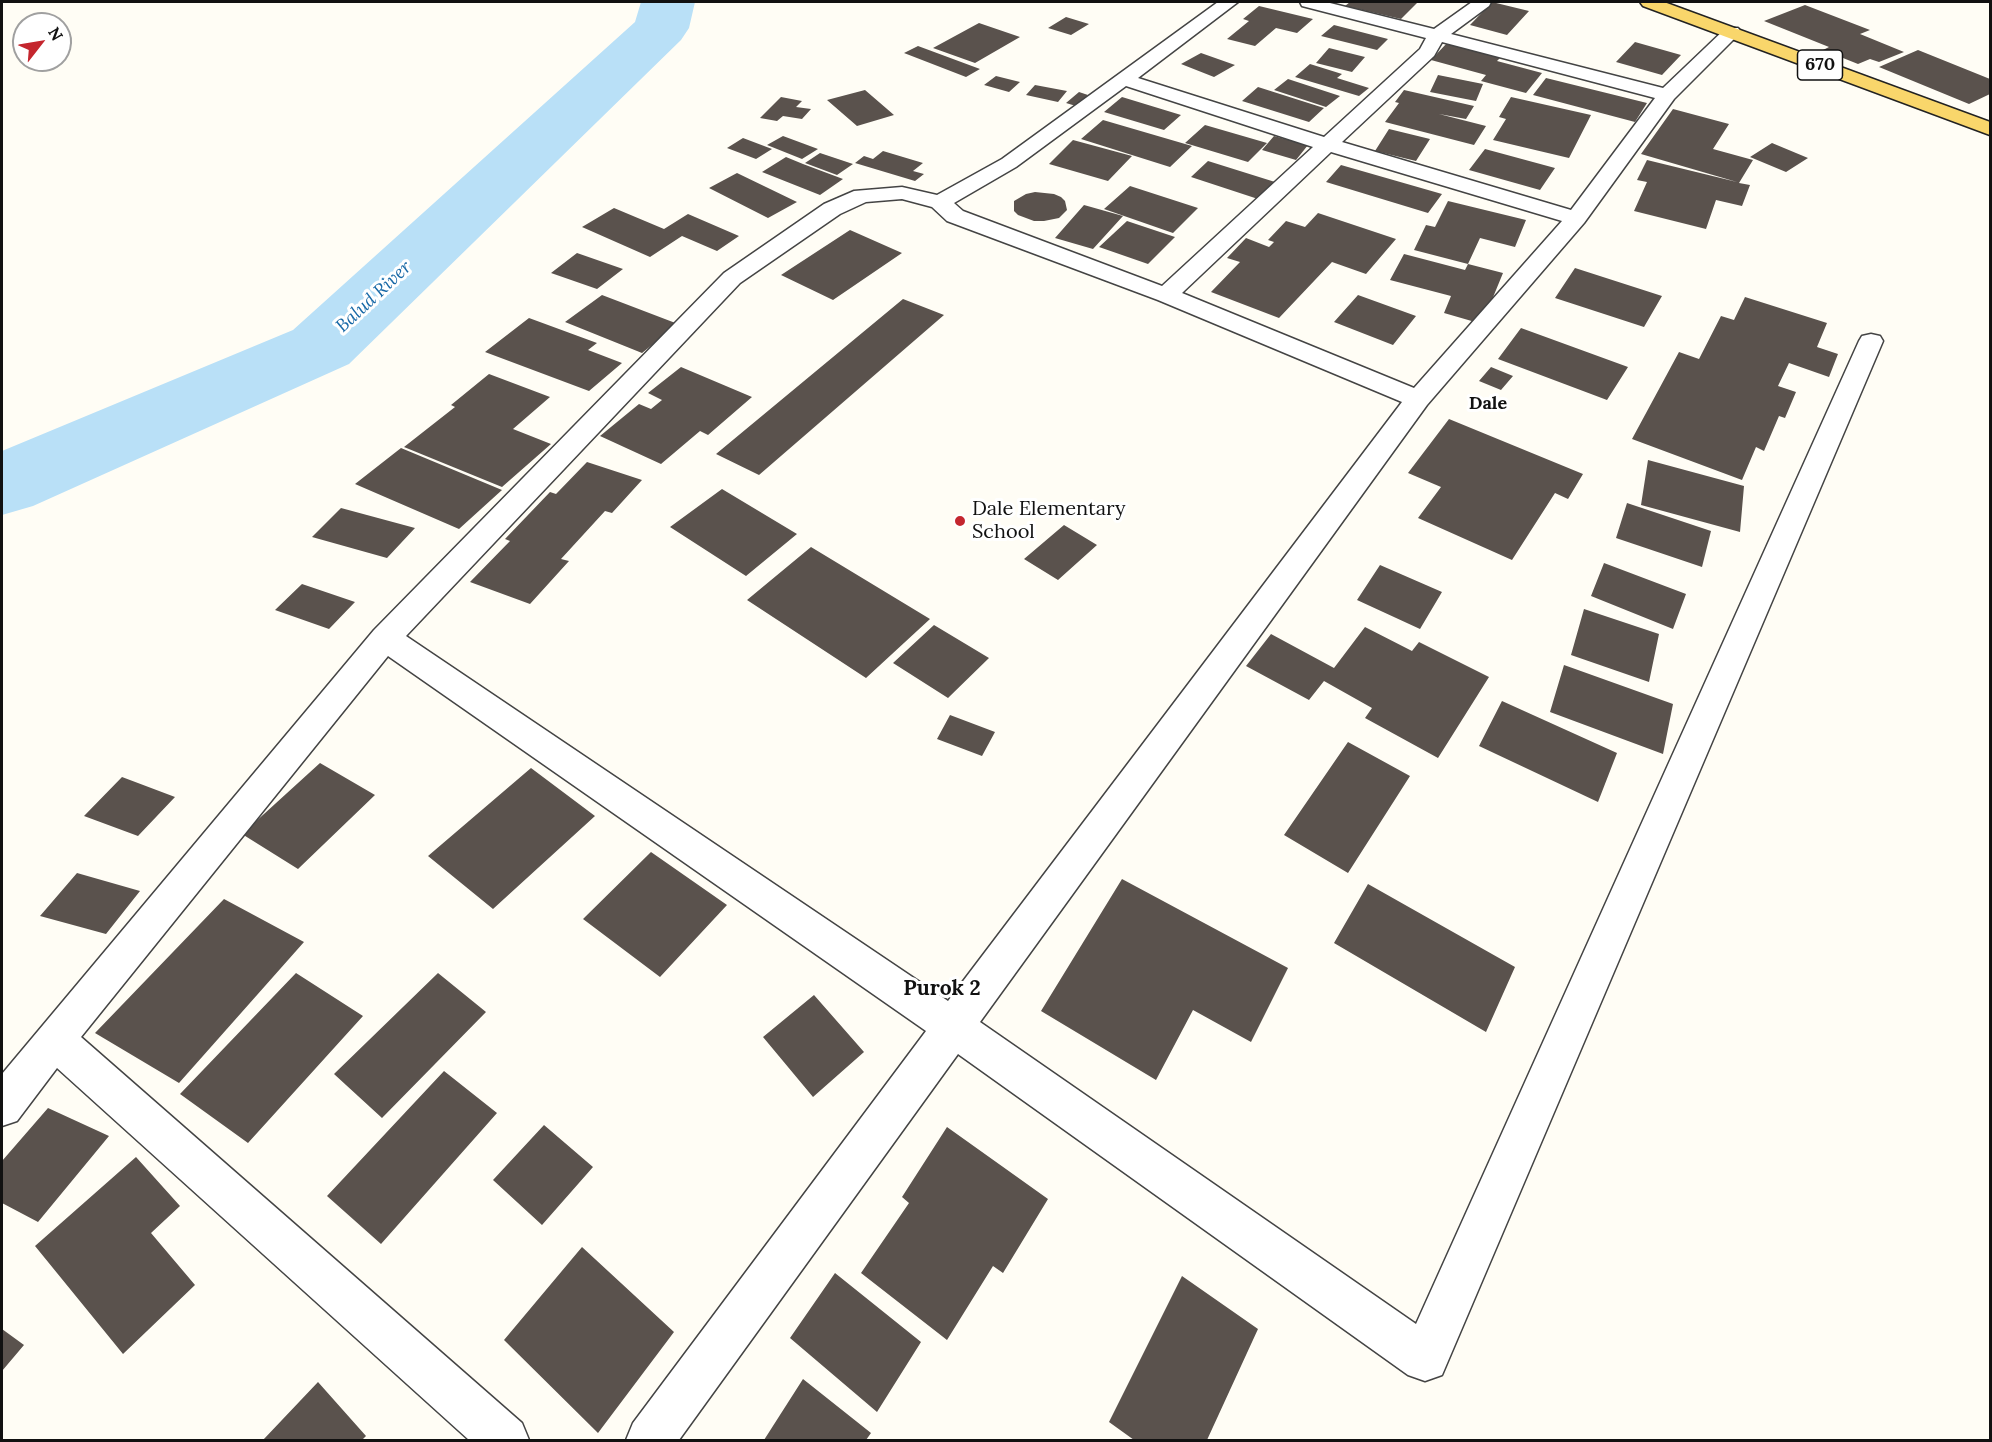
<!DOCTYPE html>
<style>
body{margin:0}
#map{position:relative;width:1992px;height:1442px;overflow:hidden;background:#fffdf5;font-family:Lora,serif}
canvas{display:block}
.frame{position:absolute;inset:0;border:3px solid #111;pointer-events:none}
.north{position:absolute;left:12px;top:12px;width:60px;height:60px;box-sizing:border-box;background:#fff;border:2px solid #a0a0a0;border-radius:50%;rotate:59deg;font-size:16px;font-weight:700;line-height:24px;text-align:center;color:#111}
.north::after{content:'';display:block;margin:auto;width:21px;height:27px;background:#c4262e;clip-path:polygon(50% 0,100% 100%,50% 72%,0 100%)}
</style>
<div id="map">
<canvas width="1992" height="1442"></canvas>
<div class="frame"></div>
<div class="north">N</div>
</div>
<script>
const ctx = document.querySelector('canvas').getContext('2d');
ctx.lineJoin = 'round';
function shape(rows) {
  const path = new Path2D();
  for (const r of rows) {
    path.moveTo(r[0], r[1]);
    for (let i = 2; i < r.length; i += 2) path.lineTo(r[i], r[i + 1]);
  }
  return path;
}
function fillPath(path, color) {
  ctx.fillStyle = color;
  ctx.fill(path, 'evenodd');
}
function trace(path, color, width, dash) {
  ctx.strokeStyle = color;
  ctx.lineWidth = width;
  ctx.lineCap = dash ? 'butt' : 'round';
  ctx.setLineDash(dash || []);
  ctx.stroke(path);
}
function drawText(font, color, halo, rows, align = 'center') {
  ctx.font = font + ' Lora,serif';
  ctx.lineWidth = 6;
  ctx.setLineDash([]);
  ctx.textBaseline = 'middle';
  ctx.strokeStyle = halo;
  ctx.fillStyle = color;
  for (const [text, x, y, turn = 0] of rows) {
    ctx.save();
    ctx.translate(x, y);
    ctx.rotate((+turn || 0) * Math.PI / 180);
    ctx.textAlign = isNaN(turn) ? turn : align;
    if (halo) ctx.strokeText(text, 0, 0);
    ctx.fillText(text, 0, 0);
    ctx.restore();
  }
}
fillPath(shape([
 [641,2,695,2,689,28,681,40,349,364,33,506,2,515,2,451,293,330,635,22,641,2]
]), '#b9e0f7');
fillPath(shape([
 [1350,2,1418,2,1401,19,1345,6],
 [1492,2,1529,11,1507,35,1470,25],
 [1805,5,1870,30,1860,34,1904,52,1879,62,1870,59,1858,64,1823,50,1829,47,1764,21],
 [1259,6,1313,19,1297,33,1276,28,1255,46,1227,39,1249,21,1243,19],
 [1066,17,1089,24,1071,35,1048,28],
 [979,23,1020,37,975,63,933,48],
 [1334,25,1388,39,1377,50,1321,36],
 [1635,42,1681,55,1662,75,1616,62],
 [1447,43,1501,57,1497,61,1542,73,1526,93,1481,81,1486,75,1431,60],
 [918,46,980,69,966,77,904,53],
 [1329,48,1365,57,1352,72,1316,63],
 [1918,50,1990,79,1990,94,1969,104,1879,67],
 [1201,53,1235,65,1214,77,1181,64],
 [1310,64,1342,74,1337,78,1369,88,1359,96,1295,77],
 [1438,75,1483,84,1476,101,1430,92],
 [996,76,1020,82,1009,92,984,85],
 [1546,78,1647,103,1635,122,1533,95],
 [1288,79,1340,96,1326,107,1274,90],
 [1035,85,1067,91,1058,102,1026,95],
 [1258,87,1324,108,1309,122,1242,101],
 [865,90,894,115,857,126,827,100],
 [1404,90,1474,106,1466,119,1439,114,1486,126,1474,145,1385,122,1399,103,1395,102],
 [1079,92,1088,95,1076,106,1066,103],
 [781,97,802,101,796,107,811,109,802,119,783,116,777,121,760,118],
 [1122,97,1181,115,1164,130,1104,112],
 [1511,97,1591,115,1569,158,1493,140,1506,119,1499,117],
 [1673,109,1729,124,1713,149,1753,160,1739,183,1750,185,1742,206,1716,200,1706,229,1634,211,1647,182,1637,180,1647,160,1737,182,1641,154],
 [1103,120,1192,146,1170,167,1081,139],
 [1205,125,1267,143,1248,162,1185,143],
 [1389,129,1430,139,1416,161,1375,151],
 [783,136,818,149,802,159,767,145],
 [1274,136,1308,145,1296,160,1262,150],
 [743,138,772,149,756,159,727,148],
 [1073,140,1132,156,1108,181,1049,164],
 [1772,143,1808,158,1786,172,1750,157],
 [1485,149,1555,168,1540,190,1469,170],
 [883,151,923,163,913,171,924,174,915,181,855,163,864,156,873,159],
 [820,153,853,164,837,175,805,163],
 [786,157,803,164,843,179,820,195,762,172],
 [1208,161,1275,182,1258,199,1191,177],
 [1341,165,1442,194,1428,213,1326,182],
 [737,173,797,202,768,218,709,188],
 [1130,186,1198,208,1173,233,1104,209],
 [1035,192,1054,194,1061,197,1065,201,1067,210,1059,218,1044,221,1034,221,1018,215,1014,211,1014,201,1026,194],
 [1448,201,1526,220,1515,247,1480,238,1468,264,1503,273,1482,324,1444,313,1451,296,1390,280,1404,254,1465,270,1468,264,1414,250,1426,225,1435,227],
 [1084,205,1123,216,1093,249,1055,238],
 [614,208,664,229,688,214,739,236,717,251,682,236,650,257,582,227],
 [1318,213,1396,239,1366,274,1332,262,1279,318,1211,292,1240,262,1227,258,1246,238,1269,247,1274,242,1268,240,1286,221,1305,227],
 [1127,221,1175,237,1148,264,1099,247],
 [850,230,902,253,833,300,781,275],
 [577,253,623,269,597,289,551,273],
 [1575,268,1662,296,1644,327,1555,298],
 [602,295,678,324,642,353,565,322],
 [1358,295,1416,316,1393,345,1334,322],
 [1745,297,1827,323,1817,347,1838,354,1829,377,1789,363,1778,386,1796,392,1785,418,1779,416,1764,451,1756,447,1742,480,1632,439,1679,352,1699,359,1721,316,1734,320],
 [903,299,944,315,759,475,716,454],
 [529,318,597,343,588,350,622,363,589,391,485,352],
 [1521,328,1628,367,1607,400,1498,359],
 [681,367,752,397,708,435,700,431,661,464,600,436,639,404,651,409,662,400,648,393],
 [1491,367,1513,376,1501,390,1479,381],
 [489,374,550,397,513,429,551,444,502,487,404,447,455,407,451,405],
 [1449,419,1583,474,1568,499,1555,493,1512,560,1418,518,1441,487,1408,473],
 [401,448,502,490,459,529,355,484],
 [1648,460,1744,486,1740,532,1641,505],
 [587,462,642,480,612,513,605,511,561,559,569,561,530,604,470,582,510,541,505,539,550,492,556,494],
 [722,489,797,534,746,576,670,527],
 [1627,503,1711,531,1702,567,1616,538],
 [341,508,415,528,387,558,312,537],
 [1064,525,1097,545,1058,580,1024,559],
 [811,547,930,619,866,678,747,600],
 [1604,563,1686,594,1673,629,1591,596],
 [1380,565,1442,592,1420,629,1357,600],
 [302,584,355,602,329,629,275,610],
 [1584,609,1659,634,1649,682,1571,655],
 [934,625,989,658,948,698,893,663],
 [1365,627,1412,651,1419,642,1489,677,1438,758,1365,718,1372,708,1324,681,1309,700,1246,666,1271,634,1334,668],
 [1564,665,1673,704,1663,754,1550,712],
 [1502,701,1617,753,1598,802,1479,746],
 [950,715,995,732,982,756,937,739],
 [1348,742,1410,776,1348,873,1284,835],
 [320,763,375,795,298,869,242,834],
 [531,768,595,816,493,909,428,856],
 [122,777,175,797,138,836,84,816],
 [651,852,727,905,660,977,583,919],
 [77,873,140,891,106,934,40,916],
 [1122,879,1288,968,1251,1042,1193,1010,1156,1080,1041,1011],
 [1368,884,1515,967,1486,1032,1334,943],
 [224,899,304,942,179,1083,95,1033],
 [296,973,363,1016,248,1143,180,1094],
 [438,973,486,1012,382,1118,334,1074],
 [814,995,864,1052,813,1097,763,1037],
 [444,1071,497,1113,381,1244,327,1196],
 [48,1108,109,1136,38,1222,2,1203,2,1161],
 [544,1125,593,1167,542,1225,493,1180],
 [947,1127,1048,1199,1003,1273,993,1266,947,1340,861,1273,909,1203,902,1197],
 [136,1157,180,1206,151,1233,195,1285,123,1354,35,1246],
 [582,1247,674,1332,598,1433,504,1340],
 [835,1273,921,1342,877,1412,790,1338],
 [1182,1276,1258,1329,1207,1440,1134,1440,1109,1422],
 [2,1329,24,1345,2,1371],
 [803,1379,871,1433,866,1440,764,1440],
 [318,1382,366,1436,362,1440,263,1440]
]), '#5a524d');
const street = shape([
 [1218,2,1238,2,1138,78,1324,137,1420,49,1426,38,1302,6,1300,2,1326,2,1434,29,1472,2,1491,2,1489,6,1451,34,1663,88,1726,28,1738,28,1741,32,1674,99,1584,223,1427,405,980,1022,1416,1324,1859,341,1862,336,1871,334,1880,336,1883,341,1442,1375,1425,1381,1408,1375,958,1054,679,1440,626,1440,633,1423,926,1031,388,656,81,1037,522,1423,529,1440,469,1440,57,1068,17,1121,2,1126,2,1074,374,630,724,273,824,204,854,191,902,187,937,195,1002,159,1218,2],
 [1442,42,1655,98,1571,210,1342,142,1434,56,1442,42],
 [1126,86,1313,147,1162,286,963,211,954,203,1016,167,1126,86],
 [1331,152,1562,221,1414,388,1182,293,1331,152],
 [902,199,932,207,947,221,1158,300,1402,402,948,1001,406,636,740,283,840,214,866,202,902,199]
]);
const primary = shape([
 [1640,2,1664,2,1990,122,1990,135,1643,6,1640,2]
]);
trace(street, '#444', 3);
trace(primary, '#222', 3);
fillPath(street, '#fff');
fillPath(primary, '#f9d66b');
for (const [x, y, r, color] of [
 [960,521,6,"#c4262e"]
]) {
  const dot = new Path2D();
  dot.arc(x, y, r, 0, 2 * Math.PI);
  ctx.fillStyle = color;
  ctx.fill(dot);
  trace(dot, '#fff', 2);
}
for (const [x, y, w] of [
 [1820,65,45]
]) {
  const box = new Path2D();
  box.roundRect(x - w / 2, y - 15, w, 30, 4.5);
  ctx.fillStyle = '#fff';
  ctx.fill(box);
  trace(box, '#111', 1.5);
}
drawText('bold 18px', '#111', null, [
 ["670",1820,65]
]);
drawText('italic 18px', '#1768a6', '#fff', [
 ["Balud River",374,297,-43]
]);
drawText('bold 18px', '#111', '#fff', [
 ["Dale",1488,404]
]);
drawText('20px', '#111', '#fff', [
 ["Dale Elementary",972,509],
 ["School",972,532]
], 'left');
drawText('bold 21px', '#111', '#fff', [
 ["Purok 2",942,989]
]);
</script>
